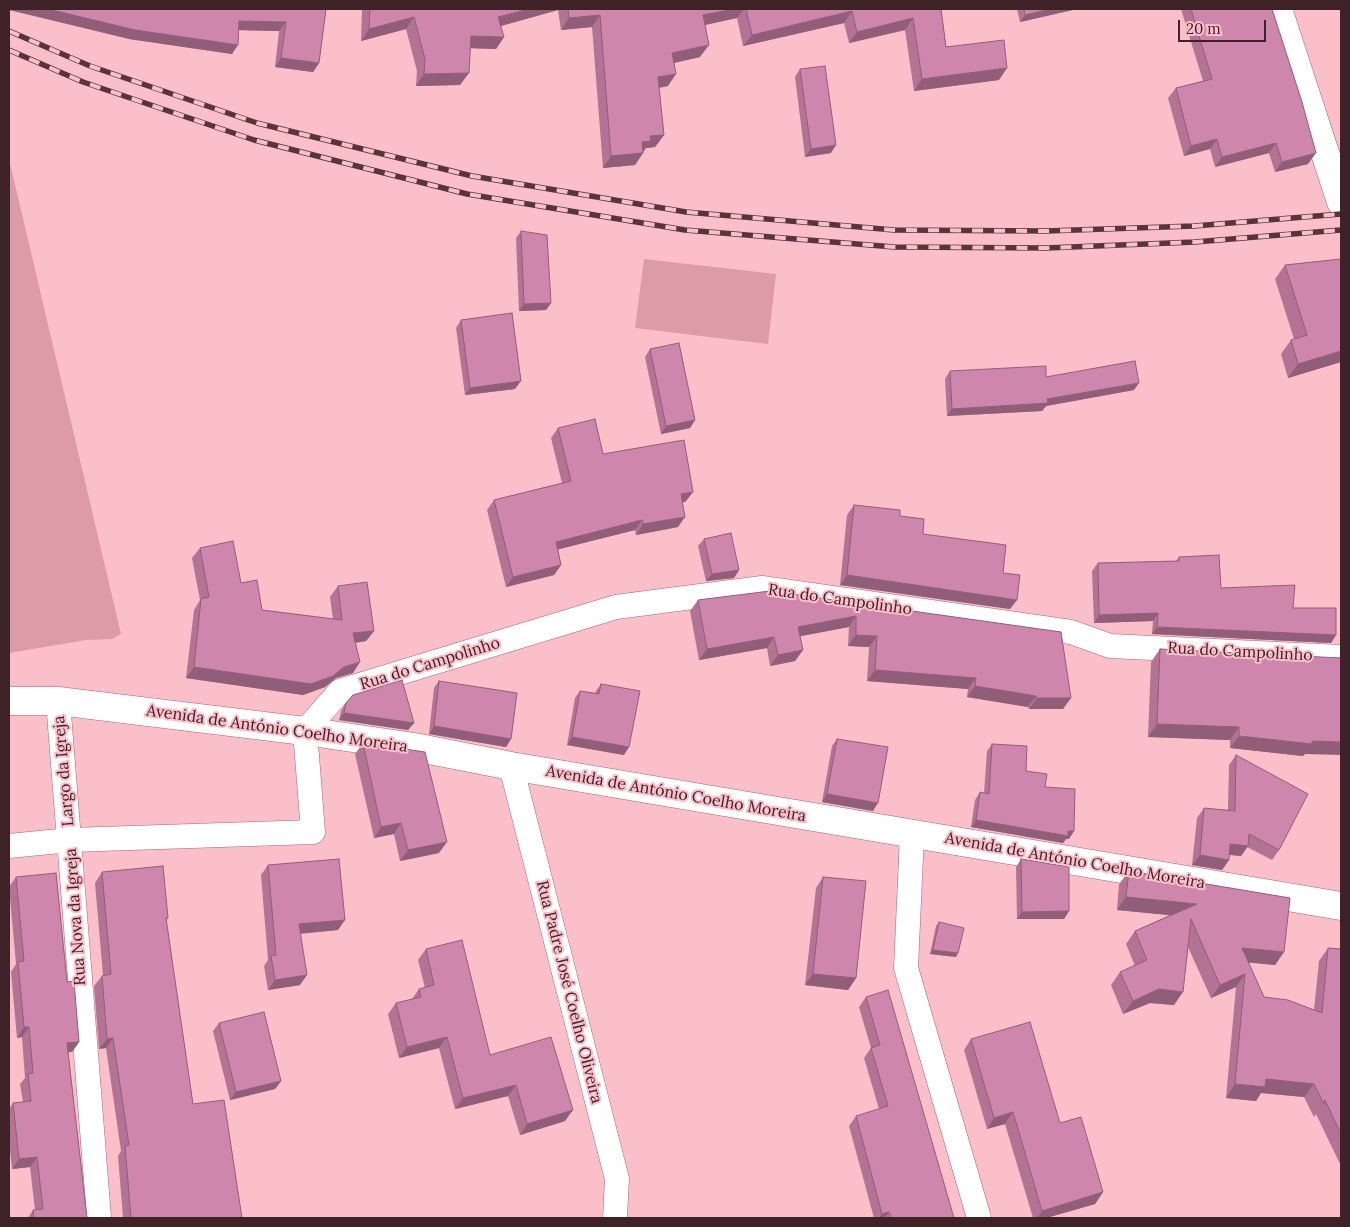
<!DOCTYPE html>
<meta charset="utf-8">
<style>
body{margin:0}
#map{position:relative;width:1350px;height:1227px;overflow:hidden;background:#fbbfca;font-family:Lora,serif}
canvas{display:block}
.frame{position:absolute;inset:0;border:10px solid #3e2228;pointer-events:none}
.scale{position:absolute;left:1178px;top:20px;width:88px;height:22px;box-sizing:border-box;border:2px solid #3e2228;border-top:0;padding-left:6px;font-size:15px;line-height:18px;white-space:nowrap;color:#3e2228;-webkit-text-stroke:4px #fbbfca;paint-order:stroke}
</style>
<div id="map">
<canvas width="1350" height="1227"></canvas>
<div class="frame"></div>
<div class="scale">20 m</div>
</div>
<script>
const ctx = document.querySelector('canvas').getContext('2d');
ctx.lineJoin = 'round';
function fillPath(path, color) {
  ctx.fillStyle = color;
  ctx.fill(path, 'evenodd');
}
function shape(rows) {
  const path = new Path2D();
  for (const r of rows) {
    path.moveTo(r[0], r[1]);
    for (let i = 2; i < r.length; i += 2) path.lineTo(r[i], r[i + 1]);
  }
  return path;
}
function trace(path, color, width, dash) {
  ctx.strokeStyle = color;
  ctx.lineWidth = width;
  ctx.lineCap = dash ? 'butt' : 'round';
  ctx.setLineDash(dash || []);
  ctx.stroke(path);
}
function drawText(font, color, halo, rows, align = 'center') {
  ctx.font = font + ' Lora,serif';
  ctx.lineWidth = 4;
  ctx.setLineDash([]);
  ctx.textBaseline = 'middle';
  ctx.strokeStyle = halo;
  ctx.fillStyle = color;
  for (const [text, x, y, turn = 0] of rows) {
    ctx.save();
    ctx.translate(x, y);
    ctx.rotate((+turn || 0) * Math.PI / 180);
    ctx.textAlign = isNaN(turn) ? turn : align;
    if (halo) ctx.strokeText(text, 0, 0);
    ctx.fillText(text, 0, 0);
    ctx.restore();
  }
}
fillPath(shape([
 [9,159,121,634,112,639,86,640,9,653],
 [644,259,776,274,768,344,635,328]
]), '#dc9ba7');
const minor = shape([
 [58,701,99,1218],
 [511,766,617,1179,615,1218],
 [912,834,906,968,979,1218],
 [9,846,70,840,313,832,305,731,340,691,616,607,762,588,1071,632,1110,646,1341,657]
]);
const tertiary = shape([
 [9,701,58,701,305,731,414,747,511,766,1341,906]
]);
const secondary = shape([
 [1278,9,1341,202]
]);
trace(minor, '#a86573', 25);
trace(tertiary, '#a86573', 29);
trace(secondary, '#a86573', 29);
trace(minor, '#fff', 24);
trace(tertiary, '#fff', 28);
trace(secondary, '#fff', 28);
const rail = shape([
 [9,31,90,66,257,123,472,176,686,212,894,230,1046,231,1194,226,1341,214],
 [9,50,83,82,254,140,467,194,685,230,894,247,1046,248,1195,242,1341,230]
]);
trace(rail, '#56363c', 5.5);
trace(rail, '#fbbfca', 4, [11]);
fillPath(shape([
 [326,9,319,63,313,72,275,67,279,31,239,30,232,54,129,39],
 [362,9,941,9,946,47,999,80,914,91,905,30,849,43,844,23,743,46,737,18,705,25,700,57,674,63,668,86,659,88,664,135,655,147,646,148,635,165,603,168,592,27,561,30,558,10,501,26,504,37,496,49,470,48,460,85,416,86,417,71,406,29,361,41],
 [1017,9,1077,9,1020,22],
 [1181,9,1272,9,1308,164,1275,172,1269,153,1215,167,1210,149,1184,156,1168,98,1176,88,1203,81],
 [800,69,831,153,805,157,795,77],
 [521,231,551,303,546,310,519,311,516,238],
 [1341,259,1341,362,1288,378,1281,354,1291,340,1294,339,1275,279,1285,265],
 [461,320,515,389,465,395,456,328],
 [650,349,695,420,690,428,661,434,645,357],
 [950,371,1046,377,1134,390,1046,406,1042,411,947,416,945,379],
 [558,428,603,454,693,492,685,502,683,502,678,527,636,535,635,530,558,549,561,565,554,575,506,587,487,510,494,500,562,483,551,438],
 [854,505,900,516,923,534,1003,573,1010,609,840,585,847,515],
 [704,539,739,570,734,578,706,581,698,546],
 [200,548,241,583,262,610,333,619,330,597,338,586,374,631,366,641,355,643,353,673,336,678,325,687,303,695,186,678,194,610,200,600,192,558],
 [1179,557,1221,588,1293,608,1336,635,1331,643,1152,634,1153,621,1094,623,1092,571,1098,563,1176,561],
 [698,600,1061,632,1063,709,1029,709,1028,707,967,697,968,689,867,681,869,647,848,646,849,627,800,636,803,650,795,661,770,666,767,648,699,660,690,611],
 [1160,649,1305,754,1303,756,1230,748,1230,740,1148,737,1151,662],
 [439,681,511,739,506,747,429,734,434,688],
 [601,684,624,755,567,745,575,698,580,691,595,693,596,691],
 [346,703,414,723,408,730,339,720,341,711],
 [837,739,873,811,822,802,832,746],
 [363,743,439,853,400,861,394,834,374,838,355,754],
 [992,744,1026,771,1045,787,1069,839,1066,839,1063,843,971,827,975,800,980,792,984,793,987,751],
 [1236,755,1279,850,1272,860,1247,847,1241,856,1229,855,1229,860,1222,870,1192,865,1197,818,1204,808,1228,810,1229,765],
 [1021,859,1069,911,1064,919,1017,919,1016,867],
 [268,865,338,930,300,934,300,985,268,990,264,966,268,960,261,875],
 [1129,871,1284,952,1275,965,1248,962,1264,997,1314,1010,1319,961,1328,948,1341,949,1341,1166,1316,1114,1314,1117,1304,1097,1261,1093,1256,1101,1226,1098,1236,987,1211,998,1188,947,1174,1005,1150,1003,1123,1014,1111,985,1120,972,1135,966,1126,944,1135,931,1170,915,1117,910,1119,884],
 [102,872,168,918,166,921,193,1104,242,1218,123,1218,118,1156,121,1151,106,1048,99,1049,94,986,102,976,103,975,95,883],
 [16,877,67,982,79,1042,72,1052,68,1052,87,1218,28,1218,33,1210,35,1210,30,1167,12,1169,9,1140,9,1109,13,1103,23,1102,20,1084,25,1078,22,1037,17,1038,11,972,16,964,9,887],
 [823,877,856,978,848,990,805,985,816,888],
 [939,922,956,957,930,954,936,926],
 [426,949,490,1055,565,1121,520,1135,508,1096,455,1109,439,1048,399,1058,388,1014,396,1003,412,999,419,989,425,988,418,960],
 [866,997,954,1218,874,1218,849,1126,856,1116,879,1109,864,1058,871,1048,859,1007],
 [219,1023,281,1081,275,1089,230,1100,213,1031],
 [971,1039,1060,1123,1103,1192,1095,1204,1046,1218,1033,1218,1005,1124,987,1129,964,1050]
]), '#b27395');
fillPath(shape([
 [9,9,48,9,238,45,232,54,129,39,9,10],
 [529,9,559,9,558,10,490,29,498,17],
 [734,9,744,9,737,18,695,27,703,15],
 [1050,9,1077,9,1020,22,1025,15],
 [852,11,844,23,743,46,752,35],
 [600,15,592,27,561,30,569,18],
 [414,17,406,29,361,41,369,29],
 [913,18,905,30,849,43,857,32],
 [239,21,286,22,279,31,232,30],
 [471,36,504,37,496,49,463,48],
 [709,45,700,57,664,65,672,53],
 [281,58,319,63,313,72,275,67],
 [1007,68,999,80,914,91,922,79],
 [469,73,460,85,416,86,424,74],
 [676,74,668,86,650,89,658,77],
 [664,135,655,147,646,148,642,153,642,142,650,136],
 [1217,139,1210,149,1184,156,1191,146],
 [1276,143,1269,153,1215,167,1222,157],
 [836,145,831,153,805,157,811,149],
 [643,153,635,165,603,168,611,156],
 [1316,153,1308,164,1275,172,1282,162],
 [551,303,546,310,519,311,524,304],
 [1341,351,1341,362,1288,378,1298,364],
 [521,381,515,389,465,395,470,388],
 [1139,383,1134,390,1046,406,1042,411,947,416,952,409,1047,399],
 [695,420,690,428,661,434,666,426],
 [693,492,685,502,674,504,681,494],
 [685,517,678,527,636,535,643,524],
 [642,520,635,530,548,552,556,542],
 [561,565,554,575,506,587,513,577],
 [739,570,734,578,706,581,712,574],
 [847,575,1017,600,1010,609,840,585],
 [1158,613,1153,621,1094,623,1099,615],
 [856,616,849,627,791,638,798,627],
 [1157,627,1336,635,1331,643,1152,634],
 [374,631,366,641,346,644,353,633],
 [856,635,877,636,869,647,848,646],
 [774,637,767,648,699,660,707,649],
 [803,650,795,661,770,666,778,655],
 [360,662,353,673,336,678,325,687,303,695,186,678,194,667,344,667],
 [875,670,976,678,968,689,867,681],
 [975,686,1036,696,1028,707,967,697],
 [1037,698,1071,698,1063,709,1029,709],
 [344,713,414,723,408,730,339,720],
 [1157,724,1239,727,1230,740,1148,737],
 [434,726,511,739,506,747,429,734],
 [1239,736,1341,742,1341,755,1305,754,1303,756,1230,748],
 [572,737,629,747,624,755,567,745],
 [827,794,878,803,873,811,822,802],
 [976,820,1074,831,1069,839,1066,839,1063,843,971,827],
 [401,823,394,834,374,838,381,827],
 [447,842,439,853,400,861,408,850],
 [1230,844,1248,846,1241,856,1223,854],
 [1200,855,1229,860,1222,870,1192,865],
 [1126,897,1197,904,1188,917,1117,910],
 [1069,911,1064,919,1017,919,1022,912],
 [345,920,338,930,292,934,299,924],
 [1242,948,1284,952,1275,965,1232,961],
 [933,950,958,953,956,957,930,954],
 [813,974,856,978,848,990,805,985],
 [1245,974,1236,987,1211,998,1220,985],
 [307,975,300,985,268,990,275,980],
 [1159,989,1183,992,1174,1005,1150,1003,1123,1014,1133,1001],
 [24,1027,29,1027,22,1037,17,1038],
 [447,1037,439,1048,399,1058,407,1047],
 [113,1038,106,1048,99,1049,107,1039],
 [79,1042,72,1052,60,1053,67,1043],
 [1266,1079,1314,1084,1304,1097,1261,1093,1256,1101,1226,1098,1235,1084],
 [281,1081,275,1089,230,1100,236,1092],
 [516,1085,508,1096,455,1109,463,1098],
 [573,1110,565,1121,520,1135,527,1124],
 [1013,1112,1005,1124,987,1129,994,1118],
 [37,1157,30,1167,12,1169,19,1159],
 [1103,1192,1095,1204,1046,1218,1037,1218,1042,1211],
 [889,1212,884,1218,879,1218,882,1214]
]), '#915e79');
const building = shape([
 [48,9,326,9,319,63,281,58,286,22,239,21,238,45,135,30,48,9],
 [370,9,529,9,498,17,504,37,471,36,469,73,424,74,425,59,414,17,369,29,370,9],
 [568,9,734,9,703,15,709,45,672,53,676,74,658,77,664,135,650,136,651,141,642,142,643,153,611,156,600,15,569,18,568,9],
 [746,9,941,9,946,47,1004,40,1007,68,922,79,913,18,857,32,852,11,752,35,746,9],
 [1024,9,1050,9,1025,15,1024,9],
 [1191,9,1272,9,1302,102,1316,153,1282,162,1276,143,1222,157,1217,139,1191,146,1176,88,1212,79,1191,9],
 [825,66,836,145,811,149,800,69,825,66],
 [521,231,547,235,551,303,524,304,521,231],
 [1341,259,1341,351,1298,364,1291,340,1307,335,1285,265,1341,259],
 [512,313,521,381,470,388,461,320,512,313],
 [679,343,695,420,666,426,650,349,679,343],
 [1135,361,1139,383,1047,399,1048,403,952,409,950,371,1046,366,1046,377,1135,361],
 [595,419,603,454,684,440,693,492,681,494,685,517,643,524,642,520,556,542,561,565,513,577,494,500,571,481,558,428,595,419],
 [854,505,900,510,900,516,924,519,923,534,1006,545,1003,573,1020,575,1017,600,847,575,854,505],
 [731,533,739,570,712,574,704,539,731,533],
 [233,541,241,583,257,580,262,610,342,620,338,586,367,582,374,631,353,633,360,662,344,667,333,676,311,684,194,667,201,599,209,597,200,548,233,541],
 [1219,555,1221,588,1295,585,1293,608,1336,608,1336,635,1157,627,1158,613,1099,615,1098,563,1179,561,1179,557,1219,555],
 [770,591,1061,632,1071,698,1037,698,1036,696,975,686,976,678,875,670,877,636,856,635,856,616,798,627,803,650,778,655,774,637,707,649,698,600,770,591],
 [1160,649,1341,658,1341,742,1312,741,1312,744,1239,736,1239,727,1157,724,1160,649],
 [402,680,414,723,344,713,346,703,353,695,402,680],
 [439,681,517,693,511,739,434,726,439,681],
 [601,684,640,691,629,747,572,737,580,691,599,694,601,684],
 [837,739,888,747,878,803,827,794,837,739],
 [363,743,425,752,447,842,408,850,401,823,381,827,363,743],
 [992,744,1027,746,1026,771,1047,774,1045,787,1075,789,1074,831,1068,831,1068,836,976,820,980,792,989,794,992,744],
 [1236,755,1308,794,1279,850,1249,834,1248,846,1230,844,1229,860,1200,855,1204,808,1235,811,1236,755],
 [339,859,345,920,299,924,307,975,275,980,271,956,276,955,268,865,339,859],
 [1021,859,1069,867,1069,911,1022,912,1021,859],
 [163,866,168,918,166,918,193,1104,224,1100,242,1218,131,1218,125,1146,129,1145,113,1038,107,1039,102,976,111,974,102,872,163,866],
 [1129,871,1290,898,1284,952,1242,948,1264,997,1288,1000,1322,1013,1328,948,1341,949,1341,1134,1325,1100,1324,1104,1314,1084,1266,1079,1265,1087,1235,1084,1245,974,1220,985,1191,919,1183,992,1159,989,1133,1001,1120,972,1147,960,1135,931,1197,904,1126,897,1129,871],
 [56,873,67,982,74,981,79,1042,67,1043,87,1218,34,1218,33,1210,43,1209,37,1157,19,1159,13,1103,31,1101,28,1074,33,1073,29,1027,24,1027,18,962,24,961,16,877,56,873],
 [823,877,866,881,856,978,813,974,823,877],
 [939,922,964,928,958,953,933,950,939,922],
 [462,940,490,1055,551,1037,573,1110,527,1124,516,1085,463,1098,447,1037,407,1047,396,1003,421,997,419,989,434,985,426,949,462,940],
 [888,990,954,1218,891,1218,889,1212,882,1214,856,1116,888,1106,871,1048,880,1045,866,997,888,990],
 [264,1012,281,1081,236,1092,219,1023,264,1012],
 [1030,1022,1060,1123,1081,1117,1103,1192,1042,1211,1013,1112,994,1118,971,1039,1030,1022]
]);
fillPath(building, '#cf86ad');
trace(building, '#915e79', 1);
drawText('16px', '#3e2228', '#fbbfca', [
 ["Rua do Campolinho",840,600,8],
 ["Rua do Campolinho",1240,652,3],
 ["Rua do Campolinho",430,664,-17],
 ["Avenida de António Coelho Moreira",277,729,8],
 ["Largo da Igreja",64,771,-95],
 ["Avenida de António Coelho Moreira",676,794,10],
 ["Avenida de António Coelho Moreira",1075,861,10],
 ["Rua Nova da Igreja",76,917,-94],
 ["Rua Padre José Coelho Oliveira",569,992,76]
]);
</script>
